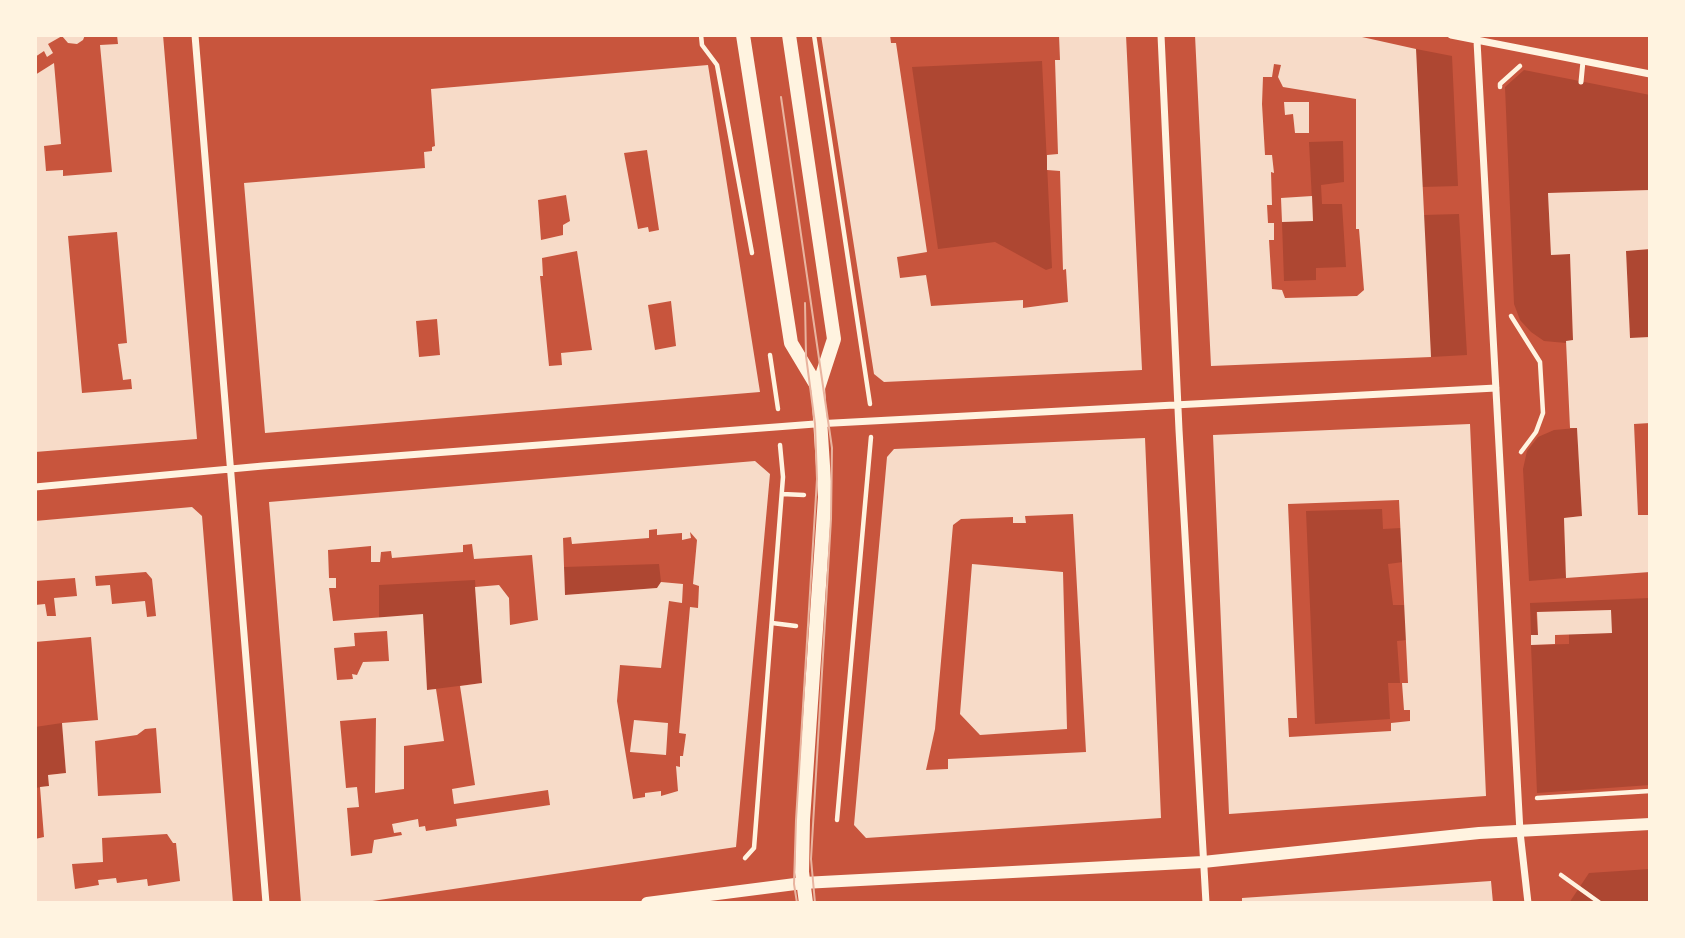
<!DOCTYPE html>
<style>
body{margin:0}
#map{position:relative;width:1685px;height:938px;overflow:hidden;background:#c8553d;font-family:"Open Sans",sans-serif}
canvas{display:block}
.frame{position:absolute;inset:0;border:37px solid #fff3e0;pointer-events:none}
</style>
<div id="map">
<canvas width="1685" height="938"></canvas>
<div class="frame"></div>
</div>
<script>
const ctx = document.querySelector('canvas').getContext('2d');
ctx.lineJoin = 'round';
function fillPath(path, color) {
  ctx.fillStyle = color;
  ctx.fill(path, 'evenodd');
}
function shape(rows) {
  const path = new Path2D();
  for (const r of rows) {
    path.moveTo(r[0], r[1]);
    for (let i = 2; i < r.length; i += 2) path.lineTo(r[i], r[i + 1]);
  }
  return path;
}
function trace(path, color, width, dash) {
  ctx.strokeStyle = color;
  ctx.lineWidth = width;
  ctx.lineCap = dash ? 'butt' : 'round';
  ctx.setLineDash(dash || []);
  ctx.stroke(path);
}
fillPath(shape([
 [1416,49,1452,56,1458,186,1422,187],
 [1042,61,1052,268,1046,270,995,242,938,249,912,67],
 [1524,70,1650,95,1650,190,1548,193,1551,255,1570,254,1573,340,1566,343,1544,341,1531,332,1520,320,1514,304,1505,87],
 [1343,141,1344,182,1321,185,1322,204,1342,204,1346,267,1316,268,1316,280,1284,281,1282,222,1313,220,1309,142],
 [1459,214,1467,355,1431,357,1423,215],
 [1650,249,1650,337,1630,338,1626,251],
 [1577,428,1582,516,1564,518,1566,578,1529,581,1523,469,1527,451,1538,437,1554,430],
 [1382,509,1383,529,1401,528,1403,562,1388,564,1393,605,1405,605,1407,640,1397,641,1400,683,1388,683,1390,719,1315,724,1306,511],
 [659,564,661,582,657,588,565,595,564,567],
 [475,580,482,683,427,690,423,615,379,618,379,585],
 [1650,598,1650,785,1537,793,1531,645,1569,644,1569,634,1611,633,1611,610,1536,612,1538,635,1531,635,1530,603],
 [62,723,66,773,48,775,49,786,35,788,35,727],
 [1650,869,1650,903,1569,903,1589,873]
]), '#ae4732');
fillPath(shape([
 [35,35,85,35,83,40,77,44,68,43,62,36,48,44,53,53,47,57,44,51,35,57],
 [117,35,163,35,197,439,35,452,35,75,54,63,61,144,44,146,46,171,63,170,63,176,112,172,100,45,118,44],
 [117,232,127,343,118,344,123,380,131,379,132,389,82,393,68,236],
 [821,35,890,35,891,43,896,43,927,252,897,257,900,278,926,275,931,306,1023,300,1023,308,1068,302,1066,269,1063,270,1060,171,1047,170,1047,155,1058,154,1055,60,1060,60,1059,35,1126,35,1142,370,884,382,874,374],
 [1195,35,1353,35,1416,49,1431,357,1211,366],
 [1274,64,1281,65,1278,77,1283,87,1356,99,1356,229,1359,229,1364,290,1357,296,1285,298,1282,290,1272,289,1269,240,1274,240,1274,223,1268,223,1267,205,1272,205,1271,172,1274,173,1272,155,1265,155,1262,104,1263,77,1272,77],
 [708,65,760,392,265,433,244,183,425,168,424,152,432,151,432,147,435,146,431,89],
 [647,150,659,230,649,232,648,227,638,229,624,153],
 [566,195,570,221,563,225,563,235,541,240,538,200],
 [577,251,592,350,561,353,562,365,549,366,540,276,543,276,542,258],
 [671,301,676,346,655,350,648,305],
 [437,319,440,355,419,357,416,321],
 [1284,102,1309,102,1309,133,1295,133,1293,114,1285,115],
 [1650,190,1650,249,1626,251,1630,338,1650,337,1650,423,1634,424,1638,515,1650,515,1650,572,1566,578,1564,518,1582,516,1577,428,1570,428,1566,341,1573,340,1570,254,1551,255,1548,193],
 [1312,196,1313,221,1282,222,1281,198],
 [1470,424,1486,796,1229,814,1213,435],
 [1399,500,1408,683,1402,683,1404,710,1410,710,1410,721,1391,723,1391,731,1289,737,1288,718,1297,718,1288,504],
 [1145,438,1161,818,866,838,854,825,887,457,894,449],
 [1073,514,1086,752,948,759,948,769,926,770,935,729,953,525,961,519,1013,517,1013,523,1026,523,1025,516],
 [755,461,770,474,736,847,359,903,301,903,269,502],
 [657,529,657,535,682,533,682,540,691,538,690,532,697,540,693,584,699,586,698,608,690,607,679,733,686,734,683,756,680,756,680,767,676,766,678,791,661,796,661,791,645,793,645,797,633,799,617,701,620,665,661,668,669,601,682,603,683,584,661,582,657,588,565,595,563,538,571,537,572,544,649,538,649,530],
 [472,544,474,559,532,555,538,620,510,625,509,598,499,585,475,587,482,683,460,686,475,785,452,789,454,804,548,790,550,805,456,819,457,826,426,831,425,826,419,827,418,819,392,824,394,833,401,832,402,835,374,840,372,853,351,856,347,808,359,807,357,787,346,788,340,721,376,718,375,793,404,789,404,746,444,741,436,689,427,690,423,614,333,621,329,588,336,588,336,578,329,578,328,550,371,546,371,562,380,562,381,552,391,551,392,558,463,552,463,545],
 [387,631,389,661,363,662,357,675,352,674,353,679,337,680,334,648,355,646,354,633],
 [192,507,202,516,233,903,35,903,35,839,44,837,40,787,49,786,48,775,66,773,62,723,98,720,91,637,35,642,35,605,45,604,47,616,56,616,54,598,77,596,75,578,35,581,35,521],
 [146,572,152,579,156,616,147,617,145,601,112,604,110,585,96,586,95,576],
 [156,728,161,793,98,796,95,741,137,735,145,729],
 [167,834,173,843,176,843,180,881,148,886,147,879,117,883,116,878,98,880,99,885,75,889,72,864,103,862,102,838],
 [972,564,1063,572,1067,729,980,735,960,714],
 [1611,610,1612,633,1555,635,1555,644,1531,645,1531,635,1538,635,1537,612],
 [634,720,668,723,666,755,630,752],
 [1491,881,1493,903,1242,903,1242,898]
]), '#f7dbc8');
trace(shape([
 [701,35,702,45,717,65,752,253],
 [814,35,870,404],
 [1500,87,1500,84,1520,66],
 [1511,316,1540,362,1543,413,1536,432,1521,452],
 [770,355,778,409],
 [782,494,804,495],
 [772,623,796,626],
 [1537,798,1650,791],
 [837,820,871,437],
 [745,858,754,848,783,477,780,445],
 [1561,875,1600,903]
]), '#fff3e0', 4.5);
trace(shape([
 [1581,82,1583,61]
]), '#fff3e0', 5);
trace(shape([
 [195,35,266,903],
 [1161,35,1179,430,1206,903],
 [1451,35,1650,74],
 [1477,41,1520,832,1528,903],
 [35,487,263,466,815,424,1496,388]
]), '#fff3e0', 7);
trace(shape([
 [647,903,803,883,1203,862,1479,833,1650,824]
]), '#fff3e0', 12);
trace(shape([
 [743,35,791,343,818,388],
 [789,35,834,339,818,388,825,497,803,820,802,872,806,903]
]), '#fff3e0', 14);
trace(shape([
 [781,97,832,448,831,519,811,859,815,903],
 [797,903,794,884,796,820,817,479,815,424,806,356,805,303]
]), '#e9b49f', 2);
</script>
